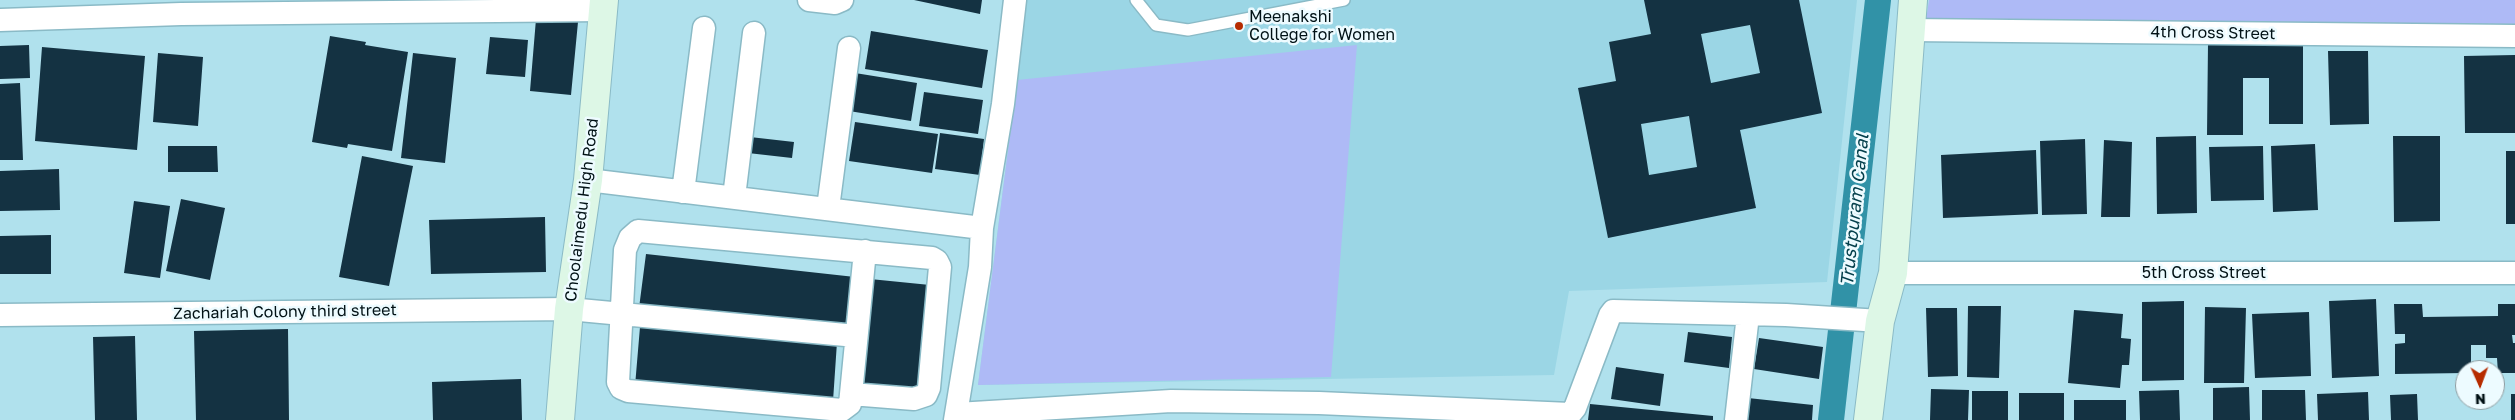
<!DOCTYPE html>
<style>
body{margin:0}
#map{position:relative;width:2515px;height:420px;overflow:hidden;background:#b0e1ed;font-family:"Golos Text",sans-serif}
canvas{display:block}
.north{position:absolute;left:2455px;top:360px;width:50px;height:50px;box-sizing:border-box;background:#edfbff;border:1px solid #8f9da1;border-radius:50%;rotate:178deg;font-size:14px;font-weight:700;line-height:20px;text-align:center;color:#011115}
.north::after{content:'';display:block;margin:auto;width:18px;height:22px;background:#b62c00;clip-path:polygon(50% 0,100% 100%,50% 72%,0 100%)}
</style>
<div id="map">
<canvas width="2515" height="420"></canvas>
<div class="north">N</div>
</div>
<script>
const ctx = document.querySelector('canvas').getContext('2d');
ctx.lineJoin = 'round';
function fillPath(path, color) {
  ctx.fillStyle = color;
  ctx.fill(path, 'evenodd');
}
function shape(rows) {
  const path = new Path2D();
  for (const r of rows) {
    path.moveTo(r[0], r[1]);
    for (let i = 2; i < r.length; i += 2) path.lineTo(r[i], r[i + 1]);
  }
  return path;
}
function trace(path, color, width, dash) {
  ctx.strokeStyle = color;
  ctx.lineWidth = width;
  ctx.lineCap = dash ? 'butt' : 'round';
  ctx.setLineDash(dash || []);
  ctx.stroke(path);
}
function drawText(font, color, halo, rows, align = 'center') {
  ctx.font = font + ' "Golos Text",sans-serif';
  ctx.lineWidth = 5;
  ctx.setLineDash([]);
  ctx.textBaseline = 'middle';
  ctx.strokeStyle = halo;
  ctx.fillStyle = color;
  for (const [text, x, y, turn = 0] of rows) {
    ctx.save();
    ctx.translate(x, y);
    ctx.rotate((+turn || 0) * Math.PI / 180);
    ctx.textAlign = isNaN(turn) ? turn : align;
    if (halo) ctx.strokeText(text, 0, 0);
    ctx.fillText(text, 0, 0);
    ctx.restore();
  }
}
fillPath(shape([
 [1027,0,1857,0,1827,282,1569,291,1554,375,978,385]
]), '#9bd6e5');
fillPath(shape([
 [1929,0,2515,0,2515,24,1926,20],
 [1357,45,1331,377,978,385,1017,80]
]), '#aebaf6');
trace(shape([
 [1831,420,1878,0]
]), '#3192a7', 26);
fillPath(shape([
 [914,0,982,0,980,14],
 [1644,0,1799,0,1822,113,1740,130,1756,208,1608,238,1578,88,1616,81,1609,42,1651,34],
 [1750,25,1760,73,1711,83,1701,34],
 [1689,116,1697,167,1649,175,1641,124],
 [536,19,578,22,571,95,530,91],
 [871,31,988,50,982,88,865,69],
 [330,36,366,42,365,45,408,52,392,151,348,144,347,148,312,142],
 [490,37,528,40,525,77,486,74],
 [2208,44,2303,45,2303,124,2269,124,2269,78,2243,78,2243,135,2207,135],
 [29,45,30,78,0,79,0,46],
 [42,47,145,56,137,150,35,141],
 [2328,51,2368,51,2369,124,2330,125],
 [158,53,203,57,198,126,153,122],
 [413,53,456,58,445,163,401,158],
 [2515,55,2515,133,2465,133,2464,56],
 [855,73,917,83,911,121,849,111],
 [20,83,23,160,0,160,0,84],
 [924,92,983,100,978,134,919,126],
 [855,122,938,134,932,173,849,161],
 [940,133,984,139,980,175,935,169],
 [2196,136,2197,213,2157,214,2156,137],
 [2393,136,2440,136,2440,221,2394,222],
 [750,137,794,142,792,158,748,153],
 [2085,139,2087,214,2042,215,2040,141],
 [2104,140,2132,142,2130,217,2101,217],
 [2315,144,2318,210,2273,212,2271,146],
 [168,146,217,146,218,172,168,172],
 [2263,146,2264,200,2211,201,2209,147],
 [2036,150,2038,214,1943,218,1941,155],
 [2506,151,2515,151,2515,224,2506,224],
 [362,156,413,166,389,286,339,277],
 [59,169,60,210,0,211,0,171],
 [181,199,225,208,210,280,166,271],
 [134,201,170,206,160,278,124,273],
 [545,217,546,272,431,274,429,220],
 [51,235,51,274,0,274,0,236],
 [646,254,855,277,849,332,639,308],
 [870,279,930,285,920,392,860,387],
 [2376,299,2379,376,2332,378,2329,301],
 [2184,301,2184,380,2142,381,2142,302],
 [2394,304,2422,304,2423,317,2498,316,2498,304,2515,304,2515,335,2512,335,2513,343,2515,343,2515,373,2498,373,2497,358,2486,358,2486,345,2471,345,2471,370,2465,370,2465,373,2395,374,2395,344,2405,343,2405,334,2395,334],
 [1968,306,2001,306,1999,378,1967,377],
 [2205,307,2246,308,2244,383,2204,383],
 [1926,308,1957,308,1958,376,1928,377],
 [2074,310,2123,314,2121,338,2131,339,2129,365,2122,365,2120,388,2068,383],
 [2309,312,2311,376,2255,378,2252,314],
 [640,327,837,342,833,401,635,386],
 [288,329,289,420,196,420,194,331],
 [1688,332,1732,337,1729,368,1684,362],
 [135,336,137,420,95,420,93,337],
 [1759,338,1823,347,1819,379,1754,369],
 [1616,367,1664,374,1660,406,1611,399],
 [521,379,522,420,433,420,432,382],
 [2249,387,2250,420,2213,420,2213,388],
 [1931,389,1969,390,1968,420,1930,420],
 [2179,390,2180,420,2140,420,2139,391],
 [2262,390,2305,390,2306,420,2262,420],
 [1972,391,2008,391,2008,420,1972,420],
 [2368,392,2369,420,2318,420,2317,394],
 [2019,393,2064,393,2064,420,2019,420],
 [2417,394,2418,420,2391,420,2390,395],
 [2511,394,2515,394,2515,420,2511,420],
 [1748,398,1813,405,1812,420,1746,420],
 [2074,400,2126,400,2126,420,2074,420],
 [1590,404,1713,416,1713,420,1588,420]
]), '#143242');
const lane = shape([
 [1136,0,1156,25,1188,30,1344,0]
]);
const street = shape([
 [809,0,835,3,842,0],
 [0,20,181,14,602,10],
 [1910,30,2515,36],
 [588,180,982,228],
 [683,192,704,28],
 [734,197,754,33],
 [828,208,849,48],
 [638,231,932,258,937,261,940,267,929,388,926,395,914,399,851,394,850,404,842,410,628,391,621,388,618,382,625,250,630,238,638,231],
 [1893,273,2515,273],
 [0,315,569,309,856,336],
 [851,394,865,251],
 [957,414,1171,401,1319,403,1570,414,1575,408,1610,315,1613,311,1786,315,1880,321],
 [955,420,980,267,982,228,1003,104,1015,0],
 [1736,420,1748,315]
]);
const secondary = shape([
 [560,420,569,309,588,180,604,0],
 [1868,420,1880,321,1893,273,1913,0]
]);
trace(lane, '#8abac6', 14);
trace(street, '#8abac6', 25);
trace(secondary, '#8abac6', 30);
trace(lane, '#fff', 11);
trace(street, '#fff', 22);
trace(secondary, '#ddf7e6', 28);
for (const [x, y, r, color] of [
 [1239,26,5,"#b62c00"]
]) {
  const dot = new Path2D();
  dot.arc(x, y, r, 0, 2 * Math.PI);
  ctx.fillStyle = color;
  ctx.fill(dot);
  trace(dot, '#edfbff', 2);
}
drawText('16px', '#011115', '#edfbff', [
 ["Meenakshi",1249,17],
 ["College for Women",1249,35]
], 'left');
drawText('16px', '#011115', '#edfbff', [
 ["4th Cross Street",2213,33,1],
 ["Choolaimedu High Road",582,210,-83],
 ["5th Cross Street",2204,273],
 ["Zachariah Colony third street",285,312,-1]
]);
drawText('italic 18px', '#05404c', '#edfbff', [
 ["Trustpuram Canal",1855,210,-84]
]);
</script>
